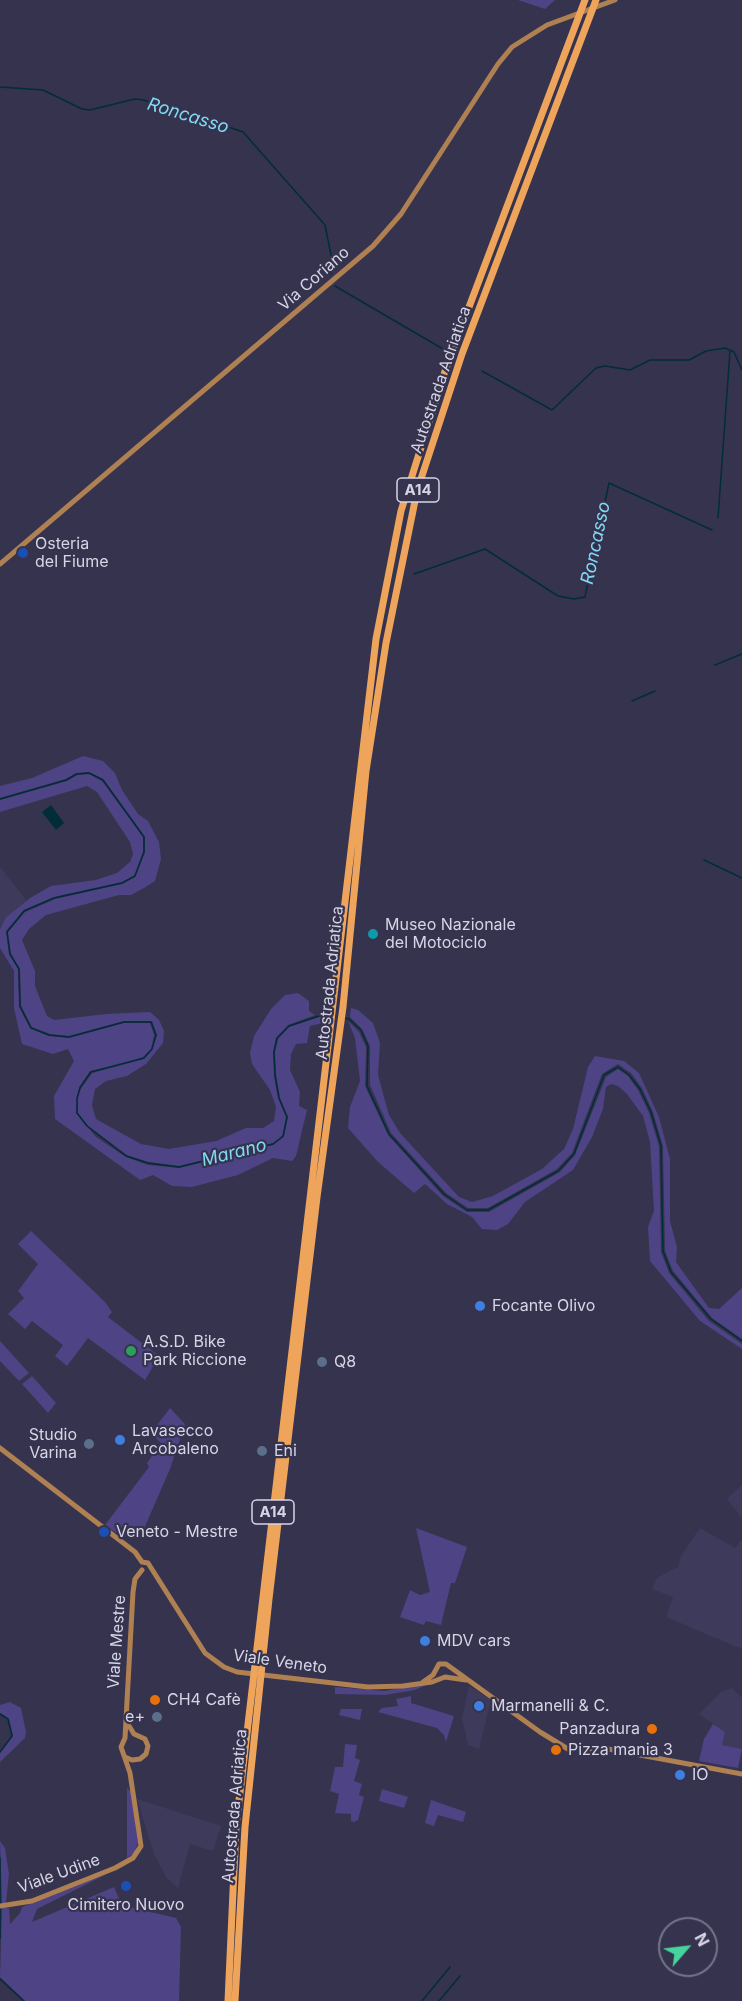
<!DOCTYPE html>
<meta charset="utf-8">
<style>
body{margin:0}
#map{position:relative;width:742px;height:2001px;overflow:hidden;background:#36334e;font-family:Inter,sans-serif}
canvas{display:block}
.north{position:absolute;left:658px;top:1917px;width:60px;height:60px;box-sizing:border-box;background:#36334e;border:2px solid #76748b;border-radius:50%;rotate:62deg;font-size:16px;font-weight:700;line-height:24px;text-align:center;color:#d6d5e6}
.north::after{content:'';display:block;margin:auto;width:21px;height:27px;background:#46d49e;clip-path:polygon(50% 0,100% 100%,50% 72%,0 100%)}
</style>
<div id="map">
<canvas width="742" height="2001"></canvas>
<div class="north">N</div>
</div>
<script>
const ctx = document.querySelector('canvas').getContext('2d');
ctx.lineJoin = 'round';
function fillPath(path, color) {
  ctx.fillStyle = color;
  ctx.fill(path, 'evenodd');
}
function shape(rows) {
  const path = new Path2D();
  for (const r of rows) {
    path.moveTo(r[0], r[1]);
    for (let i = 2; i < r.length; i += 2) path.lineTo(r[i], r[i + 1]);
  }
  return path;
}
function trace(path, color, width, dash) {
  ctx.strokeStyle = color;
  ctx.lineWidth = width;
  ctx.lineCap = dash ? 'butt' : 'round';
  ctx.setLineDash(dash || []);
  ctx.stroke(path);
}
function drawText(font, color, halo, rows, align = 'center') {
  ctx.font = font + ' Inter,sans-serif';
  ctx.lineWidth = 4.5;
  ctx.setLineDash([]);
  ctx.textBaseline = 'middle';
  ctx.strokeStyle = halo;
  ctx.fillStyle = color;
  for (const [text, x, y, turn = 0] of rows) {
    ctx.save();
    ctx.translate(x, y);
    ctx.rotate((+turn || 0) * Math.PI / 180);
    ctx.textAlign = isNaN(turn) ? turn : align;
    if (halo) ctx.strokeText(text, 0, 0);
    ctx.fillText(text, 0, 0);
    ctx.restore();
  }
}
fillPath(shape([
 [0,867,26,900,6,917,0,929],
 [742,1485,742,1518,727,1499],
 [700,1528,735,1548,742,1539,742,1649,666,1617,673,1597,652,1589,657,1578,678,1567,681,1556],
 [469,1686,491,1700,479,1749,468,1745,462,1718],
 [732,1688,742,1698,742,1749,722,1745,725,1732,699,1714,721,1692],
 [137,1799,221,1826,213,1851,190,1844,178,1888,166,1877,154,1854]
]), '#3e3a5b');
fillPath(shape([
 [518,0,555,0,545,9],
 [83,756,103,761,115,773,122,790,138,814,148,821,159,842,161,859,155,881,144,888,131,895,119,895,46,915,29,929,22,940,35,971,35,986,47,1016,54,1020,106,1014,150,1012,159,1020,164,1031,163,1043,146,1064,127,1076,106,1081,95,1089,92,1105,96,1119,141,1144,169,1149,216,1141,246,1128,263,1128,274,1121,276,1107,270,1090,252,1064,250,1053,254,1036,271,1009,285,995,298,993,309,1001,309,1011,315,1015,288,1025,276,1038,273,1052,274,1076,278,1098,286,1117,283,1136,273,1143,179,1166,148,1162,127,1155,88,1126,78,1113,78,1098,81,1088,92,1073,144,1059,152,1050,157,1035,152,1021,124,1021,69,1036,50,1034,32,1027,21,1006,20,969,11,954,8,932,25,912,55,899,122,884,135,877,145,852,145,837,103,779,89,772,76,773,66,779,0,798,0,786,32,778],
 [89,774,102,781,143,837,143,852,134,876,122,882,54,897,24,910,6,931,9,954,18,969,19,1007,30,1028,49,1036,69,1038,124,1023,150,1023,154,1035,151,1049,143,1057,128,1063,90,1071,79,1087,76,1113,96,1137,126,1157,148,1165,179,1168,273,1145,284,1137,288,1117,280,1098,276,1075,275,1052,278,1039,289,1027,322,1016,323,1023,310,1026,307,1043,296,1044,291,1054,290,1070,300,1092,299,1106,307,1110,296,1156,292,1161,273,1158,238,1175,192,1187,172,1186,153,1175,140,1180,55,1119,54,1096,74,1061,68,1049,53,1054,22,1044,14,1008,14,971,0,948,0,929,6,917,30,898,51,886,96,880,117,873,130,862,133,854,130,842,97,792,87,786,0,812,0,800,67,781,77,775],
 [351,1008,358,1010,373,1023,380,1043,378,1075,389,1115,400,1133,459,1197,472,1202,493,1196,542,1169,564,1149,573,1129,588,1067,595,1056,624,1061,639,1073,659,1117,670,1159,670,1221,677,1247,676,1262,709,1308,719,1309,742,1288,742,1339,712,1318,673,1271,665,1251,663,1146,653,1112,642,1088,631,1073,618,1064,602,1074,572,1153,557,1169,488,1208,468,1208,446,1193,391,1133,370,1085,370,1046,362,1029,350,1017],
 [348,1021,359,1032,366,1047,365,1086,388,1135,443,1196,467,1212,489,1212,560,1172,575,1155,606,1077,618,1069,628,1076,638,1090,649,1113,659,1146,661,1252,669,1273,709,1321,742,1344,742,1349,700,1321,650,1261,648,1227,654,1211,650,1142,643,1116,627,1094,618,1086,611,1084,606,1087,603,1109,592,1137,573,1170,525,1202,508,1224,497,1230,482,1229,472,1217,447,1204,425,1184,414,1193,378,1162,348,1128,350,1107,360,1081,355,1038],
 [31,1231,105,1302,112,1312,108,1317,159,1356,145,1380,88,1338,67,1366,55,1356,63,1345,32,1321,25,1329,8,1314,24,1298,18,1291,38,1264,18,1244],
 [0,1341,29,1373,19,1381,0,1361],
 [32,1376,56,1403,48,1413,22,1384],
 [170,1408,185,1424,170,1469,143,1531,135,1537,121,1536,105,1525,149,1467,147,1463,161,1443,151,1433],
 [416,1528,467,1547,455,1583,451,1583,441,1625,426,1621,424,1625,400,1617,410,1590,420,1595,430,1592],
 [430,1683,415,1690,385,1695,335,1694,335,1687,384,1691],
 [411,1696,411,1703,454,1716,446,1742,444,1735,437,1728,378,1712,382,1708,398,1706,396,1699],
 [10,1702,21,1708,26,1732,25,1738,0,1762,0,1753,13,1736,9,1719,0,1713,0,1705],
 [341,1709,362,1709,360,1720,339,1715],
 [713,1724,725,1732,722,1745,742,1749,738,1768,699,1761,704,1739],
 [345,1744,357,1745,355,1758,360,1760,354,1781,362,1784,359,1795,364,1797,358,1820,354,1822,351,1821,351,1814,335,1813,339,1794,330,1791,335,1767,343,1767],
 [127,1788,131,1792,138,1843,134,1853,127,1858],
 [382,1789,408,1797,404,1808,379,1801],
 [431,1800,466,1812,463,1822,438,1815,434,1826,425,1823],
 [0,1841,5,1848,9,1874,6,1903,2,1903],
 [109,1873,37,1909,32,1922,114,1887,122,1905,176,1918,181,1927,179,2001,25,2001,0,1977,2,1908,9,1908,10,1924,20,1913,22,1907]
]), '#4e4385');
fillPath(shape([
 [51,805,64,823,56,830,42,812]
]), '#002d39');
trace(shape([
 [0,87,43,90,82,109,90,110,135,99,144,100,190,120,220,124,243,132,325,225,332,260,331,274],
 [335,286,443,349],
 [482,371,552,410,596,368,605,366,630,370,650,360,689,360,706,351,725,348,734,352,742,370],
 [718,518,730,351],
 [414,574,485,549,558,596,574,599,585,597,609,483,712,530],
 [715,665,742,654],
 [632,701,655,691],
 [0,799,66,780,77,774,89,773,103,780,144,837,144,852,135,876,122,883,54,898,24,911,7,932,10,954,19,969,20,1006,31,1028,49,1035,69,1037,124,1022,151,1022,156,1035,152,1049,144,1058,91,1072,80,1088,77,1098,77,1113,87,1126,126,1156,148,1163,179,1167,273,1144,283,1136,287,1117,279,1098,275,1075,274,1052,277,1038,289,1026,322,1015,328,1016],
 [704,860,742,878],
 [344,1018,349,1019,361,1030,368,1046,367,1086,389,1134,444,1194,467,1210,488,1210,558,1171,574,1154,604,1075,618,1067,629,1075,640,1089,651,1112,661,1146,663,1251,671,1272,711,1319,742,1341],
 [0,1714,8,1719,12,1736,0,1752],
 [0,1858,0,1938],
 [0,1979,24,2001],
 [422,2001,450,1967],
 [439,2001,460,1976]
]), '#002d39', 1.5);
trace(shape([
 [0,564,373,246,401,214,498,64,512,47,547,25,615,0],
 [0,1448,135,1552,142,1562,148,1563,205,1653,224,1667,237,1672,368,1687,403,1686,432,1682,445,1677,466,1680],
 [423,1682,433,1675,439,1664,446,1664,540,1732,568,1749,608,1749,742,1774],
 [125,1757,132,1760,140,1759,146,1754,148,1746,145,1739,134,1734,126,1721],
 [0,1906,32,1901,115,1868,133,1858,141,1846,130,1773,121,1747,125,1738,133,1592,135,1579,142,1570]
]), '#af8052', 5);
trace(shape([
 [228,2001,236,1826,376,639,401,511,446,368,585,0],
 [235,2001,245,1827,269,1599,317,1197,343,1007,366,771,386,643,417,491,462,354,596,0]
]), '#eea55b', 7);
for (const [x, y, r, color] of [
 [23,553,6,"#1a4fb4"],
 [373,934,6,"#0f9aa8"],
 [480,1306,6,"#3f7fe0"],
 [131,1351,6,"#2e9e5b"],
 [322,1362,6,"#5c6f8a"],
 [120,1440,6,"#3f7fe0"],
 [89,1444,6,"#5c6f8a"],
 [262,1451,6,"#5c6f8a"],
 [104,1532,6,"#1a4fb4"],
 [425,1641,6,"#3f7fe0"],
 [155,1700,6,"#e8710a"],
 [479,1706,6,"#3f7fe0"],
 [157,1717,6,"#5c6f8a"],
 [652,1729,6,"#e8710a"],
 [556,1750,6,"#e8710a"],
 [680,1775,6,"#3f7fe0"],
 [126,1886,6,"#1a4fb4"]
]) {
  const dot = new Path2D();
  dot.arc(x, y, r, 0, 2 * Math.PI);
  ctx.fillStyle = color;
  ctx.fill(dot);
  trace(dot, '#36334e', 2);
}
for (const [x, y, w] of [
 [418,490,42],
 [273,1512,42]
]) {
  const box = new Path2D();
  box.roundRect(x - w / 2, y - 12, w, 24, 4.5);
  ctx.fillStyle = '#36334e';
  ctx.fill(box);
  trace(box, '#d6d5e6', 1.5);
}
drawText('bold 15px', '#d6d5e6', null, [
 ["A14",418,490],
 ["A14",273,1512]
]);
drawText('16px', '#d6d5e6', '#36334e', [
 ["Via Coriano",314,279,-41],
 ["Autostrada Adriatica",441,380,-71],
 ["Autostrada Adriatica",330,983,-84],
 ["Viale Mestre",117,1642,-86],
 ["Viale Veneto",280,1662,8],
 ["Autostrada Adriatica",235,1806,-85],
 ["Viale Udine",59,1874,-20]
]);
drawText('16px', '#d6d5e6', '#36334e', [
 ["Osteria",35,544],
 ["del Fiume",35,562],
 ["Museo Nazionale",385,925],
 ["del Motociclo",385,943],
 ["Focante Olivo",492,1306],
 ["A.S.D. Bike",143,1342],
 ["Park Riccione",143,1360],
 ["Q8",334,1362],
 ["Lavasecco",132,1431],
 ["Arcobaleno",132,1449],
 ["Studio",77,1435,"right"],
 ["Varina",77,1453,"right"],
 ["Eni",274,1451],
 ["Veneto - Mestre",116,1532],
 ["MDV cars",437,1641],
 ["CH4 Cafè",167,1700],
 ["Marmanelli & C.",491,1706],
 ["e+",145,1717,"right"],
 ["Panzadura",640,1729,"right"],
 ["Pizza mania 3",568,1750],
 ["IO",692,1775],
 ["Cimitero Nuovo",126,1905,"center"]
], 'left');
drawText('italic 18px', '#81d9f4', '#36334e', [
 ["Roncasso",188,116,17],
 ["Roncasso",596,543,-78],
 ["Marano",234,1153,-14]
]);
</script>
